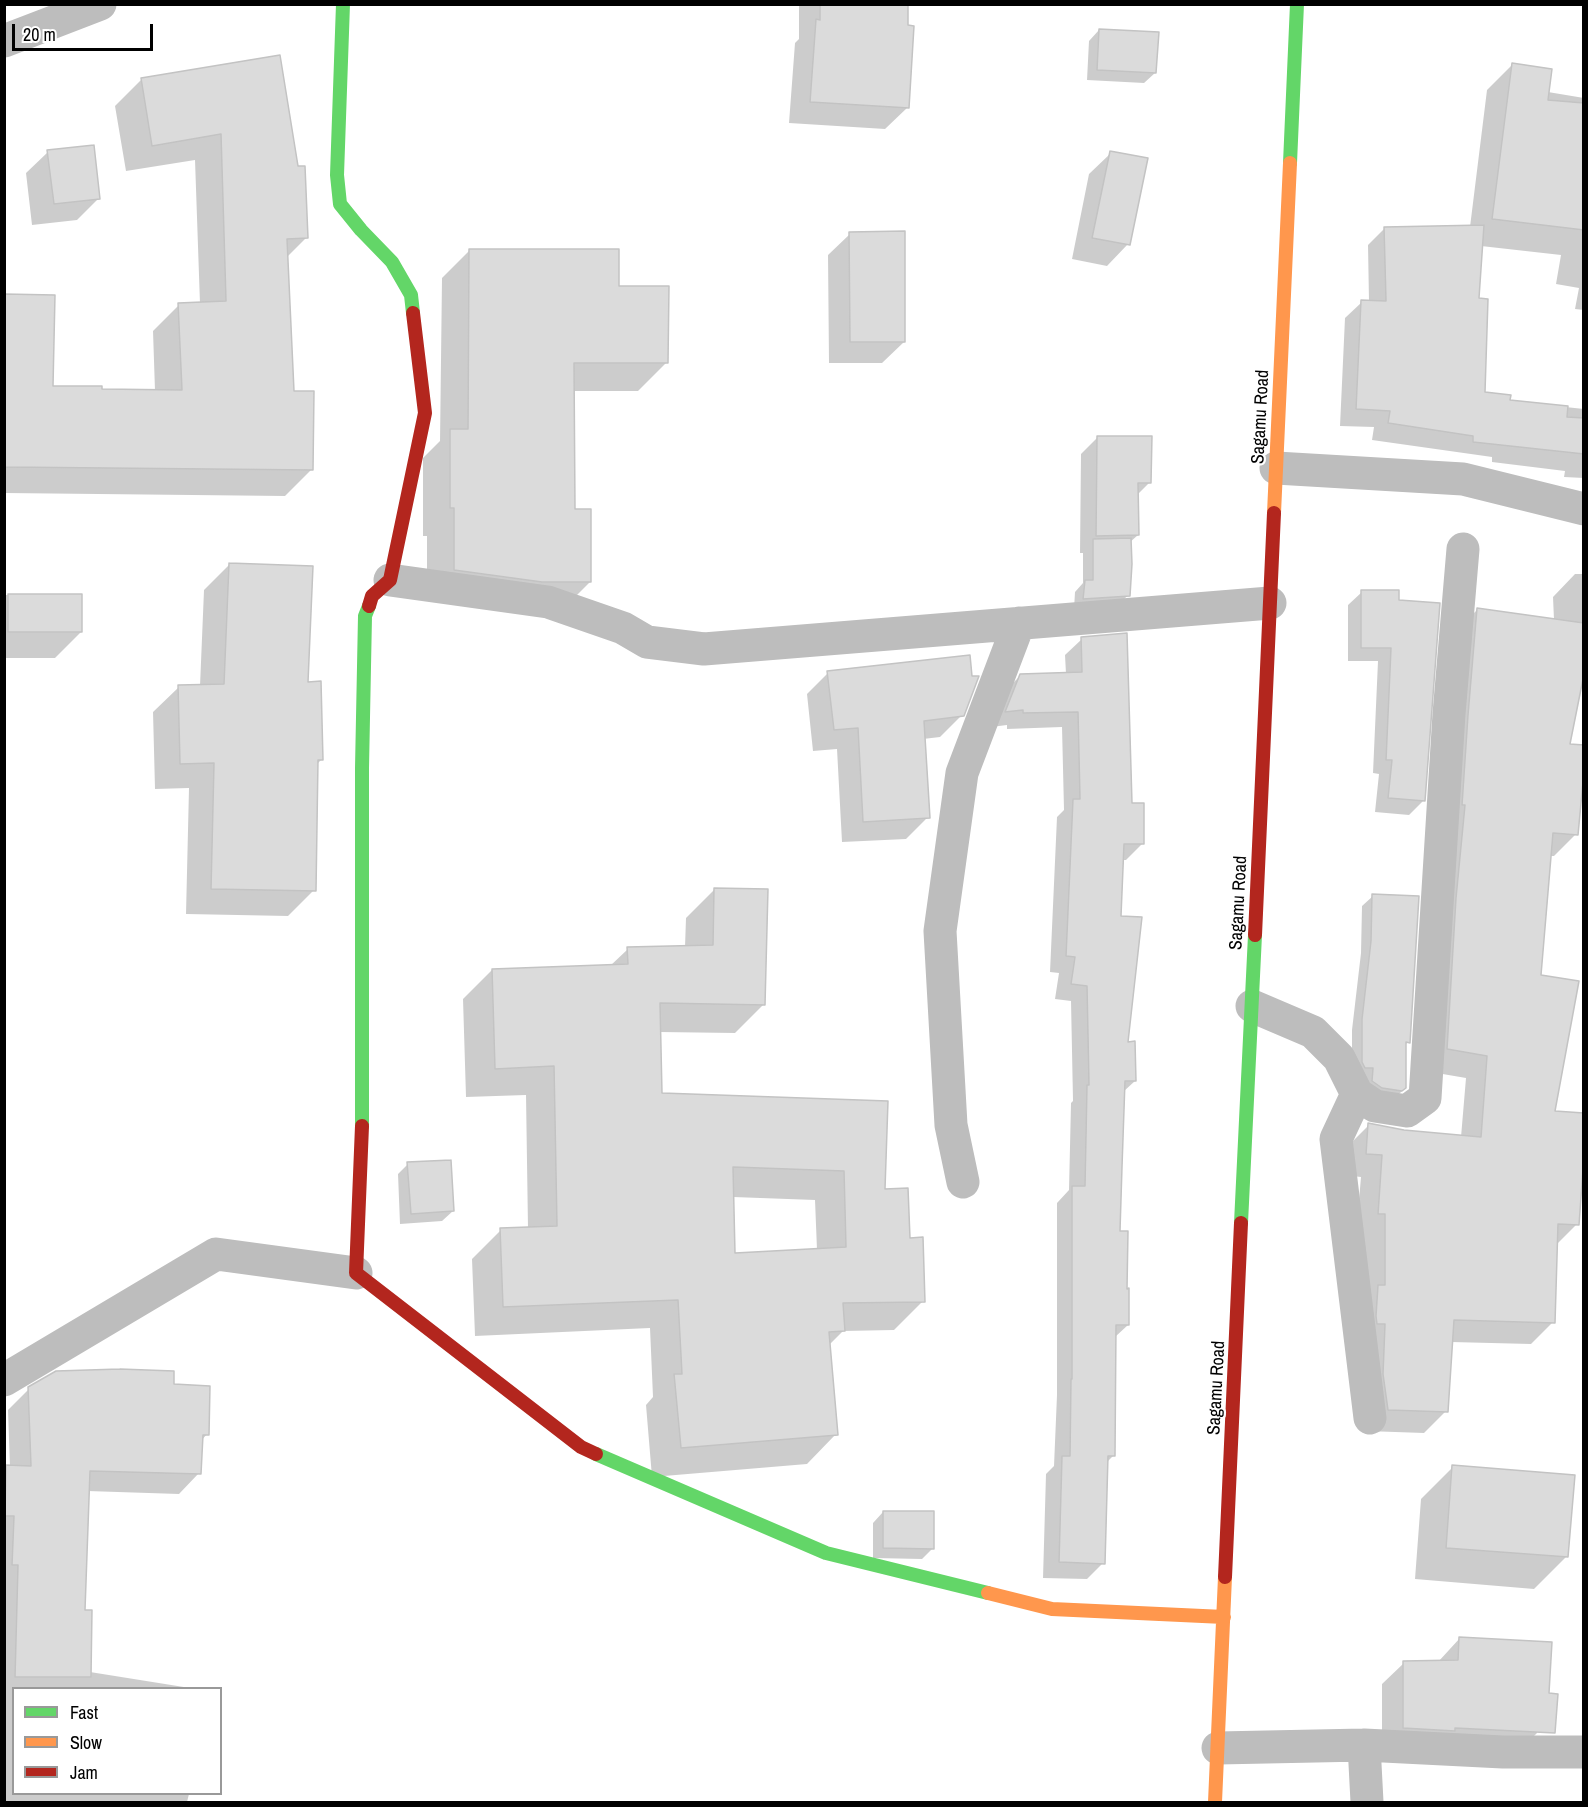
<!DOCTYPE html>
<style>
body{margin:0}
#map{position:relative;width:1588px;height:1807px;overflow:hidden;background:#fff;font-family:"Archivo Narrow",sans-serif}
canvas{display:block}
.frame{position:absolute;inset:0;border:6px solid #000;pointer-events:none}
.legend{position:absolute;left:12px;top:1687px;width:210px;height:108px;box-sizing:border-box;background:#fff;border:2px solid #999;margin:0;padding:8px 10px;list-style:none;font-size:18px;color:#000}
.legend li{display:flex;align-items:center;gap:12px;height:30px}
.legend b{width:30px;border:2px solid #999}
.scale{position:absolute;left:12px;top:24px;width:141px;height:27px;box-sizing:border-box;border:3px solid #000;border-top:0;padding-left:8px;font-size:18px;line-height:21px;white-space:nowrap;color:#000;-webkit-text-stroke:4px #fff;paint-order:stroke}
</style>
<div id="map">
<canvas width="1588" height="1807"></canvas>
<div class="frame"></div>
<ul class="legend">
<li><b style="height:8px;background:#63d668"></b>Fast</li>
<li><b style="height:8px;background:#ff974d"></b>Slow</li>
<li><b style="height:8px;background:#b3261e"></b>Jam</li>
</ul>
<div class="scale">20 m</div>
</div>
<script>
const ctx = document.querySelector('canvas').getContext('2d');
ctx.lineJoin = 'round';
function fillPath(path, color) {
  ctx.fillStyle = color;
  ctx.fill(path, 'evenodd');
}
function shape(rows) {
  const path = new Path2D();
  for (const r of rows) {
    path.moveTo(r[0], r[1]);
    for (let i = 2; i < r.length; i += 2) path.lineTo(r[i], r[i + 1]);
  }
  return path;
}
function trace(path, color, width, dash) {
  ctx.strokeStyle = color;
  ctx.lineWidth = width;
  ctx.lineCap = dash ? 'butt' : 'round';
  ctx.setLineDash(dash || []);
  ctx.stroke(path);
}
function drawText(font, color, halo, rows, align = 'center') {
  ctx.font = font + ' "Archivo Narrow",sans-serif';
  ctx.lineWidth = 4.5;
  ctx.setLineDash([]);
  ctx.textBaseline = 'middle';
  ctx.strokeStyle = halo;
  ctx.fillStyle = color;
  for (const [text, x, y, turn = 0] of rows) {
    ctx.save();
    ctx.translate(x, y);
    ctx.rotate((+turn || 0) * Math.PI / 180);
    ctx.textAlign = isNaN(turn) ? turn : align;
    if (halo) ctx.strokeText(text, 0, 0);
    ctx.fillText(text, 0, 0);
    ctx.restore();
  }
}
fillPath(shape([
 [799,4,906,4,907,108,885,129,789,123,795,43,799,39],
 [1099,30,1155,73,1144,83,1087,80,1089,41],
 [278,56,306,238,286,258,293,393,312,469,285,496,4,493,4,295,52,387,100,390,155,391,153,331,179,305,200,304,195,160,126,171,115,106,142,79],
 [1512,65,1548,92,1584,98,1584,310,1575,309,1579,288,1556,284,1561,255,1481,246,1478,300,1484,393,1509,401,1584,409,1584,478,1564,477,1565,471,1492,462,1492,457,1372,440,1374,427,1340,426,1345,318,1362,302,1369,302,1368,245,1385,228,1470,227,1487,90],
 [48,152,99,198,77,220,32,225,26,173],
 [1111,153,1128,244,1107,266,1072,259,1089,174],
 [850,234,904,342,882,363,829,363,828,255],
 [470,250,617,287,666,363,638,391,572,391,574,510,590,582,562,610,427,598,427,536,423,536,423,458,440,441,442,278],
 [1098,437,1149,483,1137,495,1138,535,1129,543,1128,595,1118,606,1074,609,1075,592,1083,583,1083,553,1080,553,1081,454],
 [230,564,307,683,322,759,316,765,314,890,288,916,186,914,189,788,155,789,153,712,179,687,200,686,204,590],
 [1575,574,1584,574,1584,678,1581,678,1568,745,1576,834,1554,856,1550,856,1540,976,1554,1112,1577,1224,1556,1245,1553,1322,1531,1344,1451,1342,1446,1411,1424,1433,1366,1431,1356,1235,1361,1177,1344,1175,1347,1147,1369,1125,1404,1131,1461,1137,1466,1078,1425,1071,1455,632,1477,610,1554,620,1553,597],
 [1362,592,1397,592,1423,801,1409,815,1375,812,1379,774,1373,773,1378,661,1348,661,1348,605],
 [4,595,81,595,81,632,55,658,4,658],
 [1082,639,1142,844,1126,860,1122,860,1119,918,1126,1043,1135,1081,1123,1092,1119,1232,1128,1325,1115,1337,1114,1455,1106,1463,1103,1563,1087,1579,1043,1578,1046,1474,1054,1466,1057,1395,1057,1203,1069,1190,1071,1103,1073,1101,1071,1001,1055,999,1059,973,1050,972,1057,817,1064,810,1062,727,1007,729,1007,725,991,727,1004,692,1020,676,1066,674,1065,655],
 [828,673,962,715,940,737,923,739,928,817,906,839,842,842,837,749,813,751,807,694],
 [715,889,764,1004,735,1033,659,1032,660,1095,887,1103,884,1190,909,1239,923,1301,894,1330,843,1331,829,1345,836,1434,807,1464,652,1477,646,1405,653,1397,650,1328,475,1336,472,1259,501,1230,528,1229,526,1095,466,1097,463,999,492,970,610,966,628,949,685,947,686,918],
 [733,1197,815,1200,817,1250,734,1254],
 [1373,896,1408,1042,1405,1045,1405,1088,1394,1099,1352,1073,1352,1030,1361,953,1362,906],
 [408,1164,453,1211,442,1221,400,1224,398,1174],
 [173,1386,207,1434,201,1441,199,1473,179,1494,87,1491,83,1612,90,1672,190,1688,14,1688,14,1794,189,1794,187,1802,4,1802,4,1469,10,1467,8,1410,29,1389],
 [1453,1467,1566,1557,1534,1589,1415,1579,1421,1499],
 [883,1512,933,1548,922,1559,873,1558,873,1523],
 [1460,1638,1540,1643,1537,1733,1516,1754,1382,1749,1382,1684,1404,1663,1438,1662]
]), '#0003');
const building = shape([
 [820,4,908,4,908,25,914,26,909,108,810,102,816,19,820,20,820,4],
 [1099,29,1159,32,1156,73,1097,70,1099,29],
 [280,55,298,166,305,166,308,238,287,239,294,391,314,391,313,470,4,467,4,294,55,295,53,386,102,386,102,389,182,390,178,303,226,301,221,134,152,146,141,78,280,55],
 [1512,63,1552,69,1548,100,1584,103,1584,230,1492,219,1512,63],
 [94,145,100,199,54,204,47,150,94,145],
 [1110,151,1148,158,1130,245,1092,238,1110,151],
 [1484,225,1479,298,1488,299,1485,392,1511,395,1510,400,1568,406,1567,417,1584,418,1584,454,1473,442,1473,436,1388,423,1390,411,1356,409,1361,300,1386,301,1384,227,1484,225],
 [905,231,905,342,850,342,849,232,905,231],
 [469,249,619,249,619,286,669,286,668,363,574,363,575,509,591,509,591,582,542,582,454,570,454,508,450,508,450,429,468,429,469,249],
 [1097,436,1152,436,1151,483,1138,483,1139,535,1096,536,1097,436],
 [1131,538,1132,564,1130,596,1083,599,1085,580,1093,580,1093,539,1131,538],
 [229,563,313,566,308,682,321,681,323,760,318,760,316,891,211,889,214,763,180,764,178,685,224,684,229,563],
 [1361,590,1399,590,1399,600,1440,603,1425,801,1388,798,1392,760,1386,760,1391,648,1361,648,1361,590],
 [8,594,82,594,82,632,8,632,8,594],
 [1477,608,1584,623,1584,674,1570,744,1584,745,1584,771,1578,835,1553,833,1541,975,1579,981,1555,1111,1584,1113,1584,1155,1579,1225,1558,1224,1555,1323,1454,1320,1448,1412,1388,1410,1383,1374,1385,1324,1377,1324,1376,1316,1378,1285,1385,1285,1385,1214,1378,1214,1382,1155,1366,1154,1368,1123,1404,1130,1481,1137,1487,1056,1447,1049,1456,898,1465,805,1462,805,1468,715,1477,608],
 [1127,633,1132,803,1144,803,1144,844,1124,844,1121,916,1142,917,1128,1042,1135,1041,1136,1081,1125,1081,1122,1167,1120,1231,1128,1231,1127,1289,1129,1288,1129,1325,1116,1325,1115,1456,1108,1456,1105,1564,1059,1562,1062,1456,1070,1456,1071,1379,1072,1379,1072,1186,1085,1186,1087,1085,1089,1085,1087,986,1071,984,1075,957,1066,956,1073,799,1080,799,1078,712,1023,713,1023,710,1005,712,1020,674,1082,672,1081,637,1127,633],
 [970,655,972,676,979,676,964,716,924,721,930,818,863,822,858,728,834,730,827,671,970,655],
 [714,888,768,889,765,1005,660,1003,662,1093,888,1101,885,1189,908,1188,910,1238,923,1237,925,1302,843,1303,845,1331,829,1332,838,1435,681,1448,674,1374,682,1374,678,1300,503,1307,500,1228,557,1226,554,1066,495,1069,492,969,628,964,627,947,713,945,714,888],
 [733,1167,844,1171,846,1247,735,1253,733,1167],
 [1372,894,1419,896,1410,1043,1406,1042,1406,1088,1402,1091,1382,1088,1372,1081,1373,1068,1365,1068,1362,1062,1362,1019,1371,941,1372,894],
 [451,1160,454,1211,411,1214,407,1162,451,1160],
 [120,1369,174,1371,174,1384,210,1386,209,1435,203,1435,201,1474,90,1471,85,1610,92,1610,91,1677,15,1677,18,1565,12,1565,14,1516,5,1516,6,1465,31,1466,28,1387,56,1371,120,1369],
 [1452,1465,1575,1475,1568,1557,1446,1548,1452,1465],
 [883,1511,934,1511,934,1549,883,1548,883,1511],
 [1459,1637,1552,1642,1549,1693,1558,1694,1555,1733,1455,1728,1455,1731,1403,1728,1403,1661,1458,1660,1459,1637]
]);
fillPath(building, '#dbdbdb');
trace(building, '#c3c3c3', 1.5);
trace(shape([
 [4,41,100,4],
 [1276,468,1463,479,1584,509],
 [390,580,548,602,623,628,647,642,704,649,1270,603],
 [1252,1006,1313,1032,1339,1058,1357,1094,1375,1106,1407,1111,1425,1098,1449,714,1463,549],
 [1357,1094,1336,1139,1370,1418],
 [963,1182,951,1125,940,931,962,773,1019,623],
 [4,1380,216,1254,356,1273],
 [1364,1745,1367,1802],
 [1218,1748,1364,1745,1503,1752,1584,1752]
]), '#bdbdbd', 33);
trace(shape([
 [343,4,337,175,340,204,361,230,392,262,411,295,413,313],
 [1290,163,1297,4],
 [362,1126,362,768,365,616,369,606],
 [1241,1223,1255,935],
 [596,1454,826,1553,988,1593]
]), '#63d668', 14);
trace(shape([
 [1274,513,1290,163],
 [988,1593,1052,1609,1224,1617],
 [1215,1802,1225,1577]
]), '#ff974d', 14);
trace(shape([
 [369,606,372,596,390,580,425,413,413,313],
 [1255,935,1274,513],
 [362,1126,356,1273,581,1447,596,1454],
 [1225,1577,1241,1223]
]), '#b3261e', 14);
drawText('18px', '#000', '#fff', [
 ["Sagamu Road",1261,417,-87],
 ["Sagamu Road",1239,903,-87],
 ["Sagamu Road",1217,1388,-87]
]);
</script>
